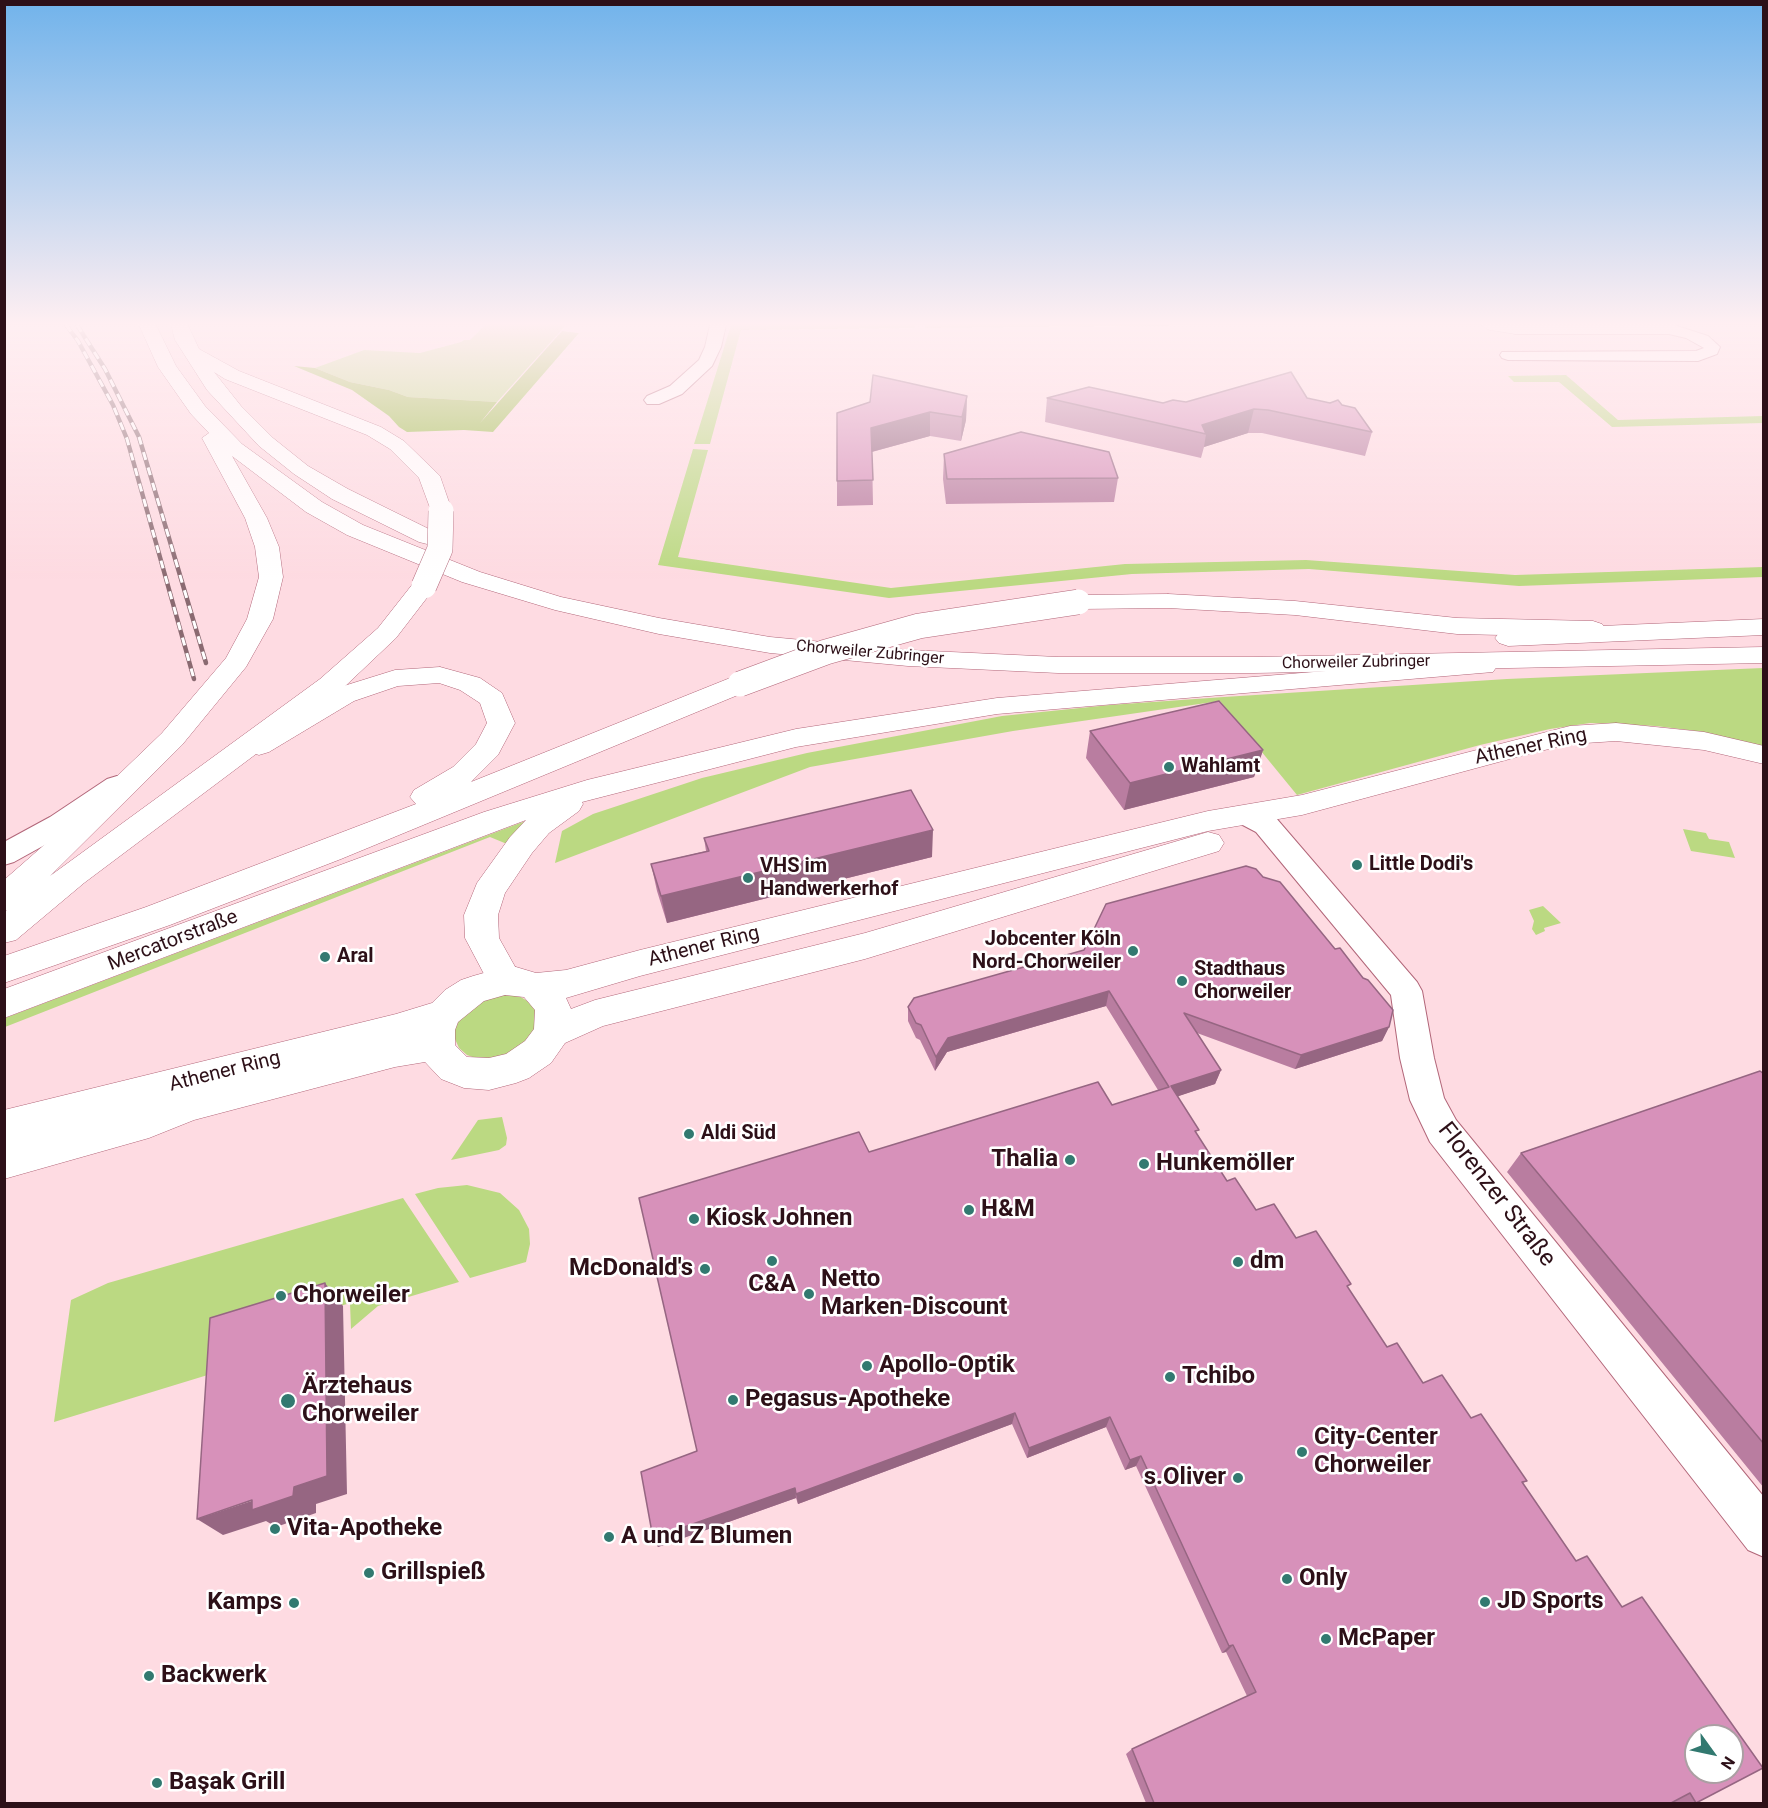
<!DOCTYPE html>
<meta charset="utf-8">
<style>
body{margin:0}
#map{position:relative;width:1768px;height:1808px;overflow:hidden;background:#fedbe2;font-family:Roboto,sans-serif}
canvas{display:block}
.frame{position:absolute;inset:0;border:6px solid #2d1018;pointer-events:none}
.north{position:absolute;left:1684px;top:1724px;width:60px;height:60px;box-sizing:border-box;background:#fff;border:2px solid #ab9fa3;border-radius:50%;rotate:123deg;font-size:16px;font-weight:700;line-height:24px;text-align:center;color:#2d1018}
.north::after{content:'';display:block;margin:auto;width:21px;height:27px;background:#327970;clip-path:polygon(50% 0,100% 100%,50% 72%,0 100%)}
</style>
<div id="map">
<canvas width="1768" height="1808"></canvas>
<div class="frame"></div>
<div class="north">N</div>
</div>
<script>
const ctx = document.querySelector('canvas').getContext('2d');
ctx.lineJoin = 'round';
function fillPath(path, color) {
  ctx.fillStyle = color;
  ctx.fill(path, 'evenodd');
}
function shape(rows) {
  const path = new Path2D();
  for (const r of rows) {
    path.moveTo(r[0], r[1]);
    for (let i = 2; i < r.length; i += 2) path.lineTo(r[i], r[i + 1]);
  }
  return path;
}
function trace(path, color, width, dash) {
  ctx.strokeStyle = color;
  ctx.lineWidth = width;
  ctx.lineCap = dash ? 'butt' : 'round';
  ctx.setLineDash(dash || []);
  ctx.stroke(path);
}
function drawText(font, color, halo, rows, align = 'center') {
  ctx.font = font + ' Roboto,sans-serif';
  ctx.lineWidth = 5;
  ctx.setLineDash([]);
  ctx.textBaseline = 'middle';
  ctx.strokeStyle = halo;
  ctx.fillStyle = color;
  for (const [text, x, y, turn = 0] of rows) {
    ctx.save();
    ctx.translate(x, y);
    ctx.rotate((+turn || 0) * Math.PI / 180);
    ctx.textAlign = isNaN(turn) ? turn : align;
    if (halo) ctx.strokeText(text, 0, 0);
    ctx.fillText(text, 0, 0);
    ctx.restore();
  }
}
fillPath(shape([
 [485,325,566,325,497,402,408,397,389,390,350,382,315,368,364,350,420,353,461,342,464,340,470,340],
 [731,325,915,325,915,328,741,330,710,444,694,444],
 [925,325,1230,325,925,328],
 [1566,375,1618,420,1763,416,1763,423,1612,427,1559,382,1514,382,1508,376],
 [693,449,708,450,678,557,891,588,1125,564,1306,560,1515,575,1763,567,1763,577,1519,586,1309,569,1132,574,889,598,658,565],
 [1763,668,1763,747,1696,731,1656,726,1590,723,1550,729,1480,745,1297,795,1220,701,1013,731,810,767,555,863,562,831,593,814,702,778,807,753,1002,716,1110,705,1224,697,1507,679],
 [536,817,507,844,490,837,5,1027,5,1018],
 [1683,829,1706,833,1709,839,1729,842,1735,858,1691,851],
 [1543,906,1561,923,1544,928,1545,931,1536,935,1532,929,1534,921,1529,910],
 [507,994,519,996,529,1002,535,1010,535,1031,528,1041,505,1056,478,1059,467,1055,459,1048,455,1039,455,1029,460,1018,480,1000],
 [502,1117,507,1138,506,1145,499,1150,451,1160,478,1120],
 [467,1185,500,1193,519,1210,529,1229,530,1244,526,1262,470,1278,415,1194,438,1188],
 [403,1198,459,1282,378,1306,351,1329,350,1303,227,1341,224,1370,54,1422,71,1300,108,1283]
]), '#bbd982');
fillPath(shape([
 [562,331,579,333,493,432,464,430,407,432,399,427,389,416,352,390,294,366,315,368,350,382,389,390,408,397,497,402,480,423]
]), '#98bc44');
const minor = shape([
 [710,325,726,325,721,347,712,366,682,394,659,404,647,404,644,400,647,396,670,386,699,360,705,347,710,325],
 [1491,325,1674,325,1708,336,1720,347,1717,354,1698,361,1508,360,1502,358,1500,355,1502,352,1696,351,1704,348,1686,338,1669,334,1516,334,1493,328,1491,325],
 [117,776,127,779,131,785,127,791,70,831,14,862,4,865,4,842,50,817,107,779,117,776],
 [1247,806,1276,818,1417,982,1422,991,1434,1058,1444,1098,1456,1120,1764,1497,1764,1557,1748,1550,1430,1142,1410,1100,1400,1058,1391,995,1256,832,1237,822,1233,815,1237,808,1247,806]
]);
const tertiary = shape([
 [1481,325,1522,325,1525,329,1522,333,1516,334,1489,330,1481,325],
 [1616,723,1704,732,1764,746,1764,764,1704,750,1616,741,1570,744,1532,753,1302,815,1208,831,640,976,566,998,571,1009,595,1000,865,933,1208,832,1219,835,1224,843,1219,851,865,959,603,1026,565,1043,551,1063,529,1078,516,1083,489,1090,464,1088,441,1079,425,1062,395,1067,194,1120,149,1138,4,1179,4,1110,396,1014,432,1003,445,990,461,980,473,976,505,967,516,967,536,973,566,970,640,950,1208,811,1302,795,1570,726,1616,723],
 [505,995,524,997,535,1010,534,1029,525,1041,506,1054,489,1058,467,1057,455,1045,455,1030,458,1022,484,1001,505,995]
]);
const secondary = shape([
 [1168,594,1295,601,1457,618,1593,621,1602,624,1606,629,1602,634,1593,637,1457,634,1295,615,1168,608,1078,609,1069,607,1066,602,1069,597,1078,595,1168,594],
 [1484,658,1493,660,1497,666,1493,672,997,714,796,747,582,802,583,804,579,811,549,833,532,853,505,893,498,915,499,938,523,981,517,991,505,995,493,991,465,938,464,915,477,883,510,837,526,820,4,1018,4,989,484,812,587,780,796,729,997,698,1484,658],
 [440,667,480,678,502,693,515,723,498,755,471,782,730,678,740,676,750,678,753,684,750,690,341,859,170,925,4,983,4,956,146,907,416,804,410,797,414,790,453,767,476,744,487,723,480,703,460,690,439,683,398,686,354,701,269,752,259,755,249,752,245,746,249,740,334,689,395,670,440,667]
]);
const trunk = shape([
 [139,325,156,325,176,366,205,406,242,444,322,502,363,525,480,572,561,597,659,618,770,637,908,650,1058,657,1254,657,1764,647,1764,663,1254,673,1058,673,908,666,770,653,659,634,555,610,462,582,347,535,306,512,232,456,267,518,279,547,283,577,273,619,246,667,182,745,50,876,320,679,378,628,415,581,424,579,433,581,436,586,396,638,340,691,84,883,16,940,4,943,4,912,7,910,4,911,4,880,59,832,162,733,226,658,247,619,259,577,255,547,245,518,202,438,209,433,191,414,158,367,139,325],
 [171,325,188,325,199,349,239,371,381,427,404,441,440,476,452,511,449,516,441,518,433,516,419,478,390,449,367,435,225,379,214,372,241,406,273,438,308,466,348,489,435,532,438,537,435,542,427,544,419,542,332,499,294,474,259,446,207,390,175,340,171,325],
 [1764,619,1764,635,1508,646,1499,643,1495,638,1499,633,1508,630,1764,619]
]);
trace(minor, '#b26679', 2);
trace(tertiary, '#b26679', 1);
trace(secondary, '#b26679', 1);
trace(trunk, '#b26679', 1);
fillPath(minor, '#fff');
fillPath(tertiary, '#fff');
fillPath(secondary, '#fff');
fillPath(trunk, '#fff');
const rail = shape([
 [66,325,78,341,113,405,127,439,194,679],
 [77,325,105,369,139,437,206,663]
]);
trace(rail, '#8a6a71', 4.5);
trace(rail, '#fff', 3, [8]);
const secondaryBridge = shape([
 [740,684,826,652,919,626,1078,602]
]);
const trunkBridge = shape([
 [424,586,440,549,441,511]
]);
trace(secondaryBridge, '#b26679', 26, []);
trace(trunkBridge, '#b26679', 26, []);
trace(secondaryBridge, '#fff', 25);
trace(trunkBridge, '#fff', 25);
fillPath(shape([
 [967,396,966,420,961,441,930,436,872,452,873,505,837,506,837,481,870,402],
 [1047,398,1163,403,1342,405,1372,432,1365,456,1262,433,1248,433,1204,447,1201,458,1045,422],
 [944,454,1118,478,1114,502,946,504,943,479],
 [1090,731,1263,750,1254,777,1124,810,1086,758],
 [704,838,932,857,667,923,657,891,651,864,706,851],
 [1084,950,1389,1027,1382,1041,1295,1069,1197,1033,1221,1070,1215,1084,1178,1096,1197,1134,1227,1181,1256,1210,1296,1238,1348,1288,1387,1347,1423,1383,1471,1418,1527,1481,1523,1483,1696,1803,1675,1803,1674,1802,1671,1803,1146,1803,1126,1754,1132,1749,1247,1696,1226,1652,1222,1653,1136,1466,1125,1470,1106,1427,1027,1458,1012,1424,798,1504,796,1498,658,1547,653,1538,697,1451,869,1152,1112,1105,1158,1090,1106,1006,947,1052,935,1071,920,1040,916,1038,908,1021,908,1007],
 [1764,1074,1764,1488,1507,1172,1521,1153]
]), '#b97da0');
fillPath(shape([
 [967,396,966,420,961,441,962,417],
 [1254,409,1248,433,1204,447,1206,434,1202,425],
 [930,412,930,436,871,452,871,428],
 [1263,750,1254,777,1124,810,1130,783],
 [933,830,932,857,667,923,661,896],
 [1109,991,1106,1006,947,1052,935,1071,936,1057,948,1038],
 [1389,1027,1382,1041,1295,1069,1301,1055],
 [1221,1070,1215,1084,1167,1100,1171,1086],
 [325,1283,343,1306,347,1494,316,1504,316,1513,276,1527,266,1521,223,1535,197,1519,294,1487],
 [1015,1413,1012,1424,798,1504,796,1494],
 [1110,1417,1106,1427,1027,1458,1029,1448],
 [1141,1456,1136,1466,1125,1470,1130,1460],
 [795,1488,796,1498,658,1547,653,1538],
 [1233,1645,1226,1652,1222,1653,1229,1646]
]), '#966682');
const building = shape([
 [1291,372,1307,398,1330,403,1338,400,1342,405,1355,408,1372,432,1268,410,1254,409,1202,425,1206,434,1047,398,1089,387,1163,403,1173,400,1186,402,1291,372],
 [873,375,967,396,962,417,930,412,871,428,873,480,837,481,837,413,870,402,873,375],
 [1021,432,1109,452,1118,478,947,479,944,454,1021,432],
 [1219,701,1263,750,1130,783,1090,731,1219,701],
 [911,790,933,830,661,896,651,864,709,851,704,838,911,790],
 [1246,866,1256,869,1263,877,1280,882,1335,949,1340,948,1363,978,1368,980,1393,1010,1389,1027,1301,1055,1184,1013,1221,1070,1171,1086,1199,1130,1195,1131,1227,1181,1235,1178,1256,1210,1274,1204,1296,1238,1316,1231,1351,1284,1347,1286,1387,1347,1397,1343,1423,1383,1442,1375,1471,1418,1481,1414,1527,1481,1522,1482,1576,1561,1587,1556,1622,1607,1642,1597,1763,1768,1696,1803,1690,1793,1671,1803,1154,1803,1132,1749,1256,1692,1233,1645,1229,1646,1141,1456,1130,1460,1110,1417,1029,1448,1015,1413,796,1494,795,1488,653,1538,641,1472,697,1451,639,1198,859,1132,869,1152,1098,1082,1112,1105,1169,1087,1109,991,948,1038,936,1057,921,1025,916,1023,908,1007,914,998,1084,950,1106,904,1246,866],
 [1696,1736,1732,1736,1732,1772,1696,1772,1696,1736],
 [1760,1071,1764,1074,1764,1444,1521,1153,1760,1071],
 [325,1283,327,1476,294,1487,293,1496,252,1510,252,1500,197,1519,210,1318,325,1283]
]);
fillPath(building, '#d791ba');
trace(building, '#966682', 1.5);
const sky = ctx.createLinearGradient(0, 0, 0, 579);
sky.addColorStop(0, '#71b3eb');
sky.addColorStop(0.56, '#ffeff2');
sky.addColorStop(1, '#ffeff200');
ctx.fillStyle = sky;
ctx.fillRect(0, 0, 1768, 579);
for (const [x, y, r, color] of [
 [1169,767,6,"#327970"],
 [1357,865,6,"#327970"],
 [748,878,6,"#327970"],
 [1133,951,6,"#327970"],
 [325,957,6,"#327970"],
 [1182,981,6,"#327970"],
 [689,1134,6,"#327970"],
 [1070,1160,6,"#327970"],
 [1144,1164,6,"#327970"],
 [969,1210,6,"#327970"],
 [694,1219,6,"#327970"],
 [772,1261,6,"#327970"],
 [1238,1262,6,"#327970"],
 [705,1269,6,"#327970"],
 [809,1294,6,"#327970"],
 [281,1296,6,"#327970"],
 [867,1366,6,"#327970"],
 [1170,1377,6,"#327970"],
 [733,1400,6,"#327970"],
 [288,1401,8,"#327970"],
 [1302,1452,6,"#327970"],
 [1238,1478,6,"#327970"],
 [275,1529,6,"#327970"],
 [609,1537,6,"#327970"],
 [369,1573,6,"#327970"],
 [1287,1579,6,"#327970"],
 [1485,1602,6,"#327970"],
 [294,1603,6,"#327970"],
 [1326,1639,6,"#327970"],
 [149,1676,6,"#327970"],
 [157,1783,6,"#327970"]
]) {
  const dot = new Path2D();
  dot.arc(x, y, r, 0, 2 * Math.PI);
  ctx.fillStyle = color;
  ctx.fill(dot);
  trace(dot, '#fff', 2);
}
drawText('16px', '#2d1018', '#fff', [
 ["Chorweiler Zubringer",870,653,5],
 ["Chorweiler Zubringer",1356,663,-1]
]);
drawText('20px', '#2d1018', '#fff', [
 ["Athener Ring",1531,747,-12],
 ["Mercatorstraße",173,941,-21],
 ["Athener Ring",704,947,-14],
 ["Athener Ring",225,1072,-14]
]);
drawText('bold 20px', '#2d1018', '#fff', [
 ["Wahlamt",1181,767],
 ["Little Dodi's",1369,865],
 ["VHS im",760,867],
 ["Handwerkerhof",760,890],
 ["Jobcenter Köln",1121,940,"right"],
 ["Nord-Chorweiler",1121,963,"right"],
 ["Aral",337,957],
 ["Stadthaus",1194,970],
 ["Chorweiler",1194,993],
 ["Aldi Süd",701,1134]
], 'left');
drawText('bold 24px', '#2d1018', '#fff', [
 ["Thalia",1058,1160,"right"],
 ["Hunkemöller",1156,1164],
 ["H&M",981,1210],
 ["Kiosk Johnen",706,1219],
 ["dm",1250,1262],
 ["McDonald's",693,1269,"right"],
 ["Netto",821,1280],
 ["Marken-Discount",821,1308],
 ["C&A",772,1285,"center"],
 ["Chorweiler",293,1296],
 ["Apollo-Optik",879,1366],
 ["Tchibo",1182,1377],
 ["Ärztehaus",302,1387],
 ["Chorweiler",302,1415],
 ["Pegasus-Apotheke",745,1400],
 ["City-Center",1314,1438],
 ["Chorweiler",1314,1466],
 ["s.Oliver",1226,1478,"right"],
 ["Vita-Apotheke",287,1529],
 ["A und Z Blumen",621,1537],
 ["Grillspieß",381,1573],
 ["Only",1299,1579],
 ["JD Sports",1497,1602],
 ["Kamps",282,1603,"right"],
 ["McPaper",1338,1639],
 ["Backwerk",161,1676],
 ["Başak Grill",169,1783]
], 'left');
drawText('24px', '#2d1018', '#fff', [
 ["Florenzer Straße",1496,1195,52]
]);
</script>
